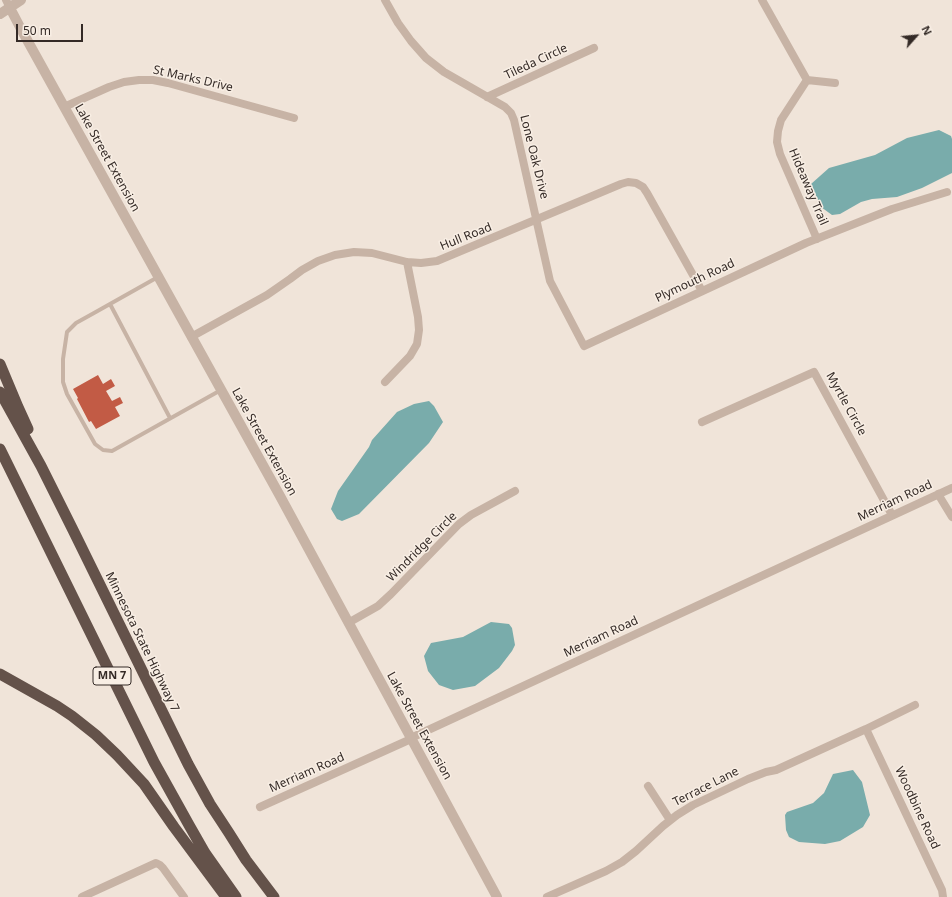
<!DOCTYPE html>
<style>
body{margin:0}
#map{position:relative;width:952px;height:897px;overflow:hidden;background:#f0e4d9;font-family:"Noto Sans",sans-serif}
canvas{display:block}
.north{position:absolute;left:896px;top:16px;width:40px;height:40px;-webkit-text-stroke:3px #f8eee4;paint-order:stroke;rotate:63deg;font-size:11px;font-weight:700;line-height:16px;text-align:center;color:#342a26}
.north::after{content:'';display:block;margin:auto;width:14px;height:18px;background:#342a26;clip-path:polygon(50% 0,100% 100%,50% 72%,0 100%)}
.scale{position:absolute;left:16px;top:24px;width:67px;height:18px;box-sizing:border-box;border:2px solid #342a26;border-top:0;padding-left:5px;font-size:12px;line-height:14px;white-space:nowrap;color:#342a26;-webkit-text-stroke:3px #f8eee4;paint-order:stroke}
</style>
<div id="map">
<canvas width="952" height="897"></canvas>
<div class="north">N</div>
<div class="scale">50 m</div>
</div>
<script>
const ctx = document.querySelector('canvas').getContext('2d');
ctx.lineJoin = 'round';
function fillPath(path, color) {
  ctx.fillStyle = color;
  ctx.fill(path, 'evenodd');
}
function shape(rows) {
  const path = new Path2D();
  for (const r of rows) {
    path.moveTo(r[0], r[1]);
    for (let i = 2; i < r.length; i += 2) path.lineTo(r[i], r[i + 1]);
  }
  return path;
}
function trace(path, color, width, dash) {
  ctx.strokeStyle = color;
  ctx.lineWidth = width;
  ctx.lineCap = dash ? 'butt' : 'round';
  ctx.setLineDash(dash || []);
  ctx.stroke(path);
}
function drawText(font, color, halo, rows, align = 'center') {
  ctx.font = font + ' "Noto Sans",sans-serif';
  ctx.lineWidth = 3;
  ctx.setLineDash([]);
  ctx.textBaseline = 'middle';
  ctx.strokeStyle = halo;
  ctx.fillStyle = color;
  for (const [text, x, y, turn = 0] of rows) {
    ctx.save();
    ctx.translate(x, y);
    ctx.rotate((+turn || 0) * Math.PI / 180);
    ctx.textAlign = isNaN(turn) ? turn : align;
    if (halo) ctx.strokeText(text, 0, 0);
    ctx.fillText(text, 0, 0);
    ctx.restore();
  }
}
fillPath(shape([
 [939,130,951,136,952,139,952,173,922,188,897,197,872,199,861,202,840,214,832,215,821,207,811,184,829,168,875,155,907,138],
 [429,401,434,406,443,422,429,443,359,514,342,521,337,519,331,509,338,491,369,447,372,440,397,412,414,404],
 [491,622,509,624,512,628,515,645,512,651,499,668,475,686,453,690,439,685,428,671,424,656,431,643,463,637],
 [853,770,862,782,870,815,863,827,840,841,825,844,799,842,789,837,786,830,785,815,787,812,813,803,824,793,833,774]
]), '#79acab');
fillPath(shape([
 [98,375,103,384,111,379,115,386,106,391,112,401,120,397,123,403,115,407,120,416,96,429,91,421,89,422,77,399,78,398,73,389]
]), '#c25b45');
trace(shape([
 [158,277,94,313,76,323,67,332,63,359,63,382,67,394,95,444,103,450,112,451,221,390],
 [110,304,170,418]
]), '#c7b3a5', 4);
trace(shape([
 [6,0,10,8],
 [385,0,398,23,411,41,426,58,444,72,505,107,511,113,514,120,550,281,584,346,806,243,892,209,947,192],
 [762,0,807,80,835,83],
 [807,80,781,120,778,131,777,142,780,154,817,239],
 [487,97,594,48],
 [64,107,109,87,124,82,139,80,153,80,168,83,294,118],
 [191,337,267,295,290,279,302,270,318,261,335,255,354,252,372,253,407,262,421,263,437,261,621,184,628,182,636,183,643,187,647,193,702,291],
 [385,382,410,356,417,344,419,330,418,317,407,262],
 [702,422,814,372,892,515],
 [938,494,952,517],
 [348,623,378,606,391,594,459,524,471,515,515,491],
 [866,729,942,890,943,897],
 [648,786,670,820],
 [260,807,411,739,413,737,952,488],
 [82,897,156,863,160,865,163,868,184,897],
 [547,897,606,871,622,862,636,851,663,826,677,815,693,805,748,779,766,772,776,770,866,729,915,705]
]), '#c7b3a5', 8);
trace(shape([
 [10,8,21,29,280,496,497,897],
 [0,14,21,0]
]), '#c7b3a5', 10);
trace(shape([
 [0,364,18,407,28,429],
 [0,392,41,466,73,530,188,764,210,804,229,833,246,860,274,897],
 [0,449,154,762,189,825,205,853,236,897],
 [0,674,57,706,72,716,96,735,117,755,144,784,174,827,226,897]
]), '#64524a', 11);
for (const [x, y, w] of [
 [112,676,38]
]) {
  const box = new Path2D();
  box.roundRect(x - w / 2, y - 9, w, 18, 3);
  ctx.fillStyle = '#f8eee4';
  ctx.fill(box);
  trace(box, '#342a26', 1);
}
drawText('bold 11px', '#342a26', null, [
 ["MN 7",112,676]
]);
drawText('12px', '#342a26', '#f8eee4', [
 ["Tileda Circle",536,62,-25],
 ["St Marks Drive",193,79,13],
 ["Lone Oak Drive",534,157,76],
 ["Lake Street Extension",107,158,61],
 ["Hideaway Trail",808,187,67],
 ["Hull Road",466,237,-22],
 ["Plymouth Road",695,281,-25],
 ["Myrtle Circle",846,404,61],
 ["Lake Street Extension",264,442,61],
 ["Merriam Road",895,501,-25],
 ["Windridge Circle",422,547,-45],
 ["Merriam Road",601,637,-25],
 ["Minnesota State Highway 7",142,642,64],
 ["Lake Street Extension",419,726,61],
 ["Merriam Road",307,773,-24],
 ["Terrace Lane",706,787,-27],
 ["Woodbine Road",917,808,65]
]);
</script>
